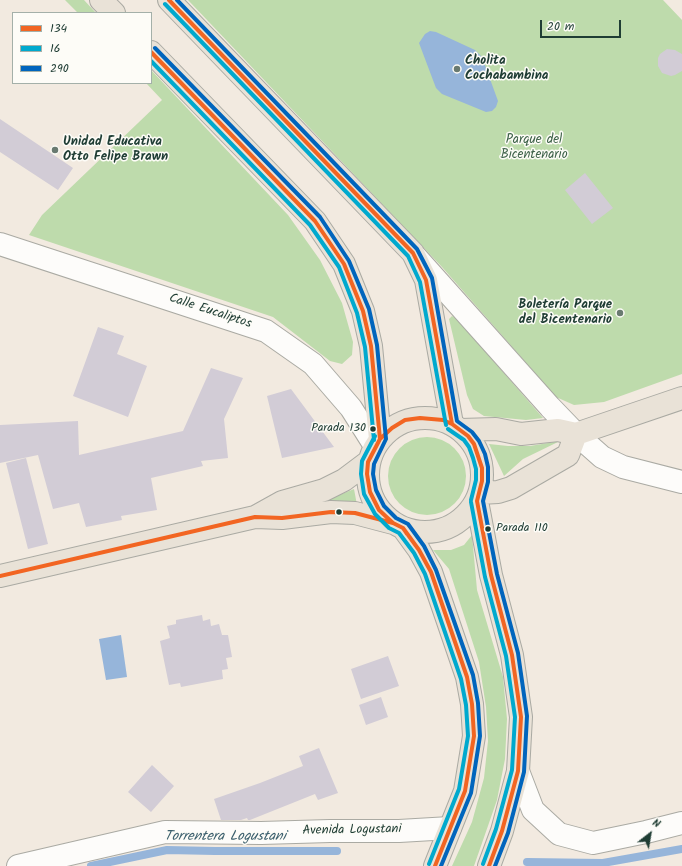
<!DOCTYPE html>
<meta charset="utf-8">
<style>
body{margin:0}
#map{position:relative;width:682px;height:866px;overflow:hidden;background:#f2eae0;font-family:Kalam,sans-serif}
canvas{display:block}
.legend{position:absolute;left:12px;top:12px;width:140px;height:72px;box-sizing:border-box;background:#fdfcf7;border:1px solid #a4b0a9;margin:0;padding:5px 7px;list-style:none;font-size:12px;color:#1f3d34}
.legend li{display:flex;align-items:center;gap:8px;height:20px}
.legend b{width:20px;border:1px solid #a4b0a9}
.north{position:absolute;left:630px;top:814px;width:40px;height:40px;-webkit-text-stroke:3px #fdfcf7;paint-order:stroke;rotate:31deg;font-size:11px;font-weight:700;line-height:16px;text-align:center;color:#1f3d34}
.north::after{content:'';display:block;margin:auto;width:14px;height:18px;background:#1f3d34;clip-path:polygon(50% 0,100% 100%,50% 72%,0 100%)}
.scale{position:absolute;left:540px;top:20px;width:81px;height:18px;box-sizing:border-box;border:2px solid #1f3d34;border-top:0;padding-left:5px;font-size:12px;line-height:14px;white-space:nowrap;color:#1f3d34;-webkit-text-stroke:3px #fdfcf7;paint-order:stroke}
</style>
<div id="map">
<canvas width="682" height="866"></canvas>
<ul class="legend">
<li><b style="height:5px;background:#f26522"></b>134</li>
<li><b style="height:5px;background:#00a9ce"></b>16</li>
<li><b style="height:5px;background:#0065bd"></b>290</li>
</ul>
<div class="north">N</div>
<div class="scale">20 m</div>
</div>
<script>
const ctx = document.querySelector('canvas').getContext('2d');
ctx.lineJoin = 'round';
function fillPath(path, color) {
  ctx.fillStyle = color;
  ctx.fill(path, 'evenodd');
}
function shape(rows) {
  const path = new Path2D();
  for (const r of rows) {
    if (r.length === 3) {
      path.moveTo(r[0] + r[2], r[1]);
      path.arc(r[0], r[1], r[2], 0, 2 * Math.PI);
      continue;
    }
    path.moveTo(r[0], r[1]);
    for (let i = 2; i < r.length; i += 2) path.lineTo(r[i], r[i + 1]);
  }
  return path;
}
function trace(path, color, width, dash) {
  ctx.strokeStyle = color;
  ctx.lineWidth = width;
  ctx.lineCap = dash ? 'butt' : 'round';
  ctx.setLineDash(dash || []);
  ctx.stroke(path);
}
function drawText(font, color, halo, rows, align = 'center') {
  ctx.font = font + ' Kalam,sans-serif';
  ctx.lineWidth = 3;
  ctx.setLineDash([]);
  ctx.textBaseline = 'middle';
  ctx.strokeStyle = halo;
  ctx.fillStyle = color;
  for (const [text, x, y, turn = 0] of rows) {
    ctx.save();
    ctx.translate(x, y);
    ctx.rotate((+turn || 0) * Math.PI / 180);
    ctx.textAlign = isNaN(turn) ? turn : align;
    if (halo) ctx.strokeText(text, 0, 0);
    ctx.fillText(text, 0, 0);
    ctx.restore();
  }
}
fillPath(shape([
 [65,0,84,0,96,13,78,13],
 [188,0,663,0,682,20,682,374,604,402,574,405,556,397,442,267],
 [151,70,288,215,320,260,342,303,353,342,352,355,342,364,330,361,273,317,29,235,42,215,162,100,146,83,151,83],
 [452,316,457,319,543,418,526,420,484,416,473,409,467,395,449,319],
 [427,476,39],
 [560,441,523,459,504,476,489,444,508,446,530,446],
 [354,489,357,505,294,509,332,498],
 [472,535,477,590,503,677,507,719,505,759,497,800,474,866,452,866,472,822,484,778,488,741,486,707,479,662,449,569,433,550,451,550,464,545]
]), '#bedbac');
fillPath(shape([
 [430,31,436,32,475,50,482,57,498,101,496,107,492,111,486,112,442,94,436,88,419,43,425,34],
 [121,635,127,677,106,680,99,639]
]), '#96b5da');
trace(shape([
 [527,862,603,863,682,849],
 [91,866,167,850,215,851,337,851]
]), '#96b5da', 8);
fillPath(shape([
 [667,49,675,50,682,54,682,71,675,75,671,76,662,73,658,66,658,58,660,54],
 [0,119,73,168,58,190,0,152],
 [585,173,613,208,592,224,565,190],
 [98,327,124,336,117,354,147,366,128,417,73,396],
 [211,368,243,378,224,419,228,458,201,461,203,466,151,478,157,510,121,516,122,520,86,527,79,503,53,509,38,455,0,463,0,425,78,421,79,455,183,431],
 [291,389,334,447,282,458,267,396],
 [26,458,48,544,28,549,6,463],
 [202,615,203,621,210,619,211,626,219,624,222,635,228,635,232,657,226,658,228,669,222,670,223,679,181,687,180,683,169,685,160,641,170,638,167,626,176,624,176,620],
 [388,656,399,686,361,699,351,669],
 [381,697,388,717,366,725,359,705],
 [319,748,338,793,318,800,315,794,250,820,248,820,247,818,241,820,221,820,214,799,260,783,303,766,299,756],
 [152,765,174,786,151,812,128,792]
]), '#d2ccd6');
const minor = shape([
 [0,244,266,331,313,364,351,408,375,446],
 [416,257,550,407,576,434,602,457,623,467,682,482],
 [518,771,533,810,559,834,593,843,646,832,682,823],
 [18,866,165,832,261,833,330,831,399,831,450,828]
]);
const major = shape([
 [101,0,114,13],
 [169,0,413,253,426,280,452,424],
 [151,52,315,221,344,264,363,311,371,346,380,439],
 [425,475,57],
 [460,430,496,429,521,434,558,430,576,434,682,398],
 [480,493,498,492,511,488,568,455,576,434],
 [477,501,491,575,512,655,521,717,518,771,502,831,489,866],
 [255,517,282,502,324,490,344,480,368,462],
 [403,528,419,550,431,572,467,677,472,704,474,736,465,791,435,866],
 [0,576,255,517,282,518,331,512,355,513,393,523]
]);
trace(minor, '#aaaaa3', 24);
trace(major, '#aaaaa3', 24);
trace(minor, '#fdfcfa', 22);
trace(major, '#e9e2d7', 22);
trace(shape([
 [169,0,413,253,426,280,452,424],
 [151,52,315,221,344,264,363,311,371,346,380,439],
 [477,501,491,575,512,655,521,717,518,771,502,831,489,866],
 [407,534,403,528,393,523,379,510,370,492,367,474,368,462,380,439,392,428,405,420,420,418,443,420,452,424,468,436,474,444,482,468,482,481,477,501],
 [0,576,255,517,282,518,331,512,355,513,393,523,403,528,419,550,431,572,467,677,472,704,474,736,465,791,435,866]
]), '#f26522', 4);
trace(shape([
 [165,4,408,256,420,282,446,425],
 [151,61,310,225,339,267,357,313,365,347,374,440],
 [448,429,464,440,469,447,473,458,476,469,476,480,471,500],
 [375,436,362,461,361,474,364,494,375,514,389,528,399,533,414,553,425,574,461,679,466,705,468,736,459,789,429,864],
 [471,502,485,577,506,656,515,717,512,770,496,829,483,864]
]), '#00a9ce', 4);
trace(shape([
 [177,0,417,249,432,278,457,421,472,432,479,441,485,454,488,467,488,482,483,501,497,574,518,653,527,716,524,772,508,833,495,866],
 [155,48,320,217,349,261,369,309,377,345,386,439,374,464,373,474,376,490,384,506,396,518,408,524,424,546,436,570,473,675,478,703,480,736,471,793,441,866]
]), '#0065bd', 4);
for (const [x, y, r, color] of [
 [457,69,4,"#697a70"],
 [55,150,4,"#697a70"],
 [620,313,4,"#697a70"],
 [373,429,3.5,"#1f3d34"],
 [339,512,3.5,"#1f3d34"],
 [488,529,3.5,"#1f3d34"]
]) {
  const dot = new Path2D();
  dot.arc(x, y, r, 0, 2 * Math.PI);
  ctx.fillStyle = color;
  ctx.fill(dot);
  trace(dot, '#fdfcf7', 1.5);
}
drawText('12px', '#1f3d34', '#fdfcf7', [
 ["Parada 130",366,429],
 ["Parada 110",496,529,"left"]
], 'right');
drawText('bold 13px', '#1f3d34', '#fdfcf7', [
 ["Cholita",465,62],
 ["Cochabambina",465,77],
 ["Unidad Educativa",63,143],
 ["Otto Felipe Brawn",63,158],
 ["Boletería Parque",612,306,"right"],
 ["del Bicentenario",612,321,"right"]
], 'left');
drawText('13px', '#3c6147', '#fdfcf7', [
 ["Parque del",534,141],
 ["Bicentenario",534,156]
]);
drawText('13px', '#1f3d34', '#fdfcf7', [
 ["Calle Eucaliptos",210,312,18],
 ["Avenida Logustani",352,831,-1]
]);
drawText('italic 14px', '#3b5f6d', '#fdfcf7', [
 ["Torrentera Logustani",225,838]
]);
</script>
